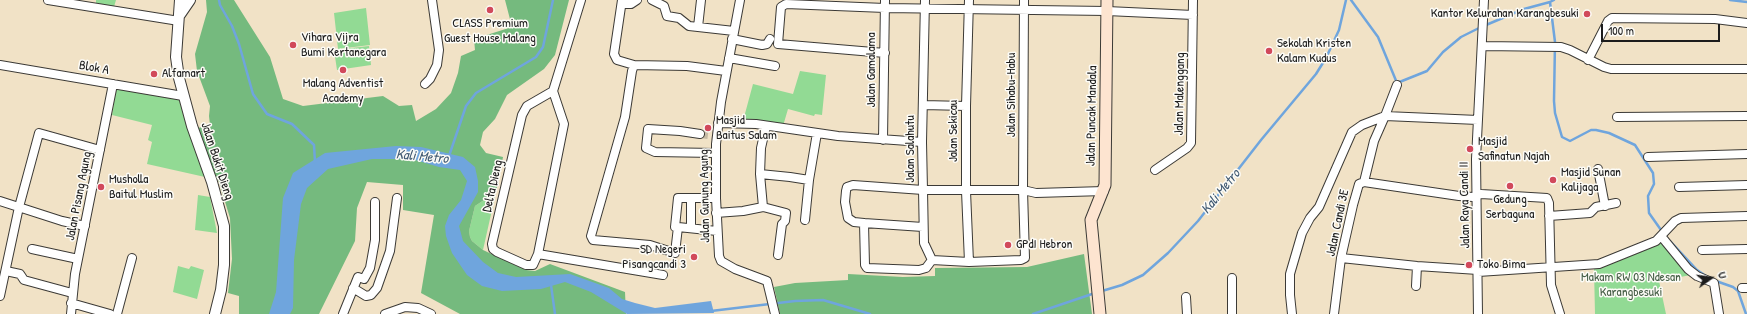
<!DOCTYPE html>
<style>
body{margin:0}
#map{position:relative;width:1747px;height:314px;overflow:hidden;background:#f1e2c6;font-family:"Patrick Hand",sans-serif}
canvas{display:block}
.north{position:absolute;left:1691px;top:258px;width:40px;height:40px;-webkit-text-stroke:3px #fdfcf7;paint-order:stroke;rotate:76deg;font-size:11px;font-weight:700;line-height:16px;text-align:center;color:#1c1c1c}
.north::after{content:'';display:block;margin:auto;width:14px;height:18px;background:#1c1c1c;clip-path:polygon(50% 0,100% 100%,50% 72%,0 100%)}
.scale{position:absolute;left:1601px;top:24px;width:119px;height:18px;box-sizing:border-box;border:2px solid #1c1c1c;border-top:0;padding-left:5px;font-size:12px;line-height:14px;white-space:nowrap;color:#1c1c1c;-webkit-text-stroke:3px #fdfcf7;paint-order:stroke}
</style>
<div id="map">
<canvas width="1747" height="314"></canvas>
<div class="north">U</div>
<div class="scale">100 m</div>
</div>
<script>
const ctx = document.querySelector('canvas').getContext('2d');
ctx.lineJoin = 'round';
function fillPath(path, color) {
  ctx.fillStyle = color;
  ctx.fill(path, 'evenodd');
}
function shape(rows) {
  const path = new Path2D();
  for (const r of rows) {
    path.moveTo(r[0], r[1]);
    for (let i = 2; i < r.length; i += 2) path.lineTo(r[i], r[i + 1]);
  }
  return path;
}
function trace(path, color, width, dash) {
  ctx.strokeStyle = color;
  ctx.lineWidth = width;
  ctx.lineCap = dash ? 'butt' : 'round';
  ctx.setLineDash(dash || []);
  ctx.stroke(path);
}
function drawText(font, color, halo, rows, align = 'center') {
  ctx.font = font + ' "Patrick Hand",sans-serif';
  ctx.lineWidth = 3;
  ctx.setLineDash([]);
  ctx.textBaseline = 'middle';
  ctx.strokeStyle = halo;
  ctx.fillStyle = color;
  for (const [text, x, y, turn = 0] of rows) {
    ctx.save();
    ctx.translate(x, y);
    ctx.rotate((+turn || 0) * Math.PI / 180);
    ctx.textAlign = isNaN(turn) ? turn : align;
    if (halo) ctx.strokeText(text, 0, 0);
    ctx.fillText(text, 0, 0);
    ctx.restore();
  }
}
fillPath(shape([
 [96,0,116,0,114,7,96,4],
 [366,8,370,45,338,49,334,13],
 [369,46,371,65,337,70,334,50],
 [800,71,826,75,822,115,815,114,814,116,788,109,783,126,743,121,753,84,793,94],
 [116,89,179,99,185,121,205,177,147,164,152,142,148,140,152,125,112,115],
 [496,192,483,250,472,241,470,237,469,231,475,206],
 [198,195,210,197,217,233,195,230],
 [1663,242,1691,275,1659,281,1666,314,1595,314,1594,269],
 [178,266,189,269,191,266,204,270,197,299,173,292]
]), '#92da94');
fillPath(shape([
 [206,0,234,0,270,57,283,99,303,106,383,96,399,106,412,105,416,121,436,109,451,93,458,73,461,56,475,50,474,39,512,27,505,0,569,0,555,55,544,69,507,95,495,119,483,132,480,145,486,153,503,157,496,192,475,206,469,231,470,237,472,241,483,250,526,270,535,271,550,264,625,292,626,314,460,314,421,293,434,215,403,210,403,185,367,182,357,208,355,241,319,314,239,314,239,296,228,293,232,259,230,218,219,182,209,161,198,128,210,125,209,116,210,106,197,71,195,54,207,12],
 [1084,254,1092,314,780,314,774,287,795,283,848,280,848,274,903,277,935,276,935,268,1027,267]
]), '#75ba7e');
fillPath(shape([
 [396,146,421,147,463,157,475,167,478,181,478,192,459,226,463,241,483,262,498,273,516,277,570,274,609,288,622,299,635,303,655,308,711,301,714,313,627,314,591,292,565,282,541,289,502,291,482,286,467,275,452,253,446,236,445,226,449,215,461,200,467,181,460,170,439,167,412,159,372,159,328,169,307,188,301,204,294,260,293,308,290,314,269,314,276,292,283,198,293,173,325,153]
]), '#6fa5dd');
trace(shape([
 [219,0,220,5,232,26,239,44,253,94,267,114,292,124,314,145,315,162],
 [1351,0,1378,37,1397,83,1427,71,1443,52,1461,37,1479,28],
 [1554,0,1550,2,1555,42,1554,101,1555,113,1562,137,1570,141,1591,130,1596,130,1609,133,1635,145,1653,173,1654,184,1648,196,1649,213,1661,230],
 [1730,0,1747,2],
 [1486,25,1524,9,1550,2],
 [449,156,466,106,476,93,536,57,543,47,553,0],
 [1670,241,1697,270,1706,276],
 [1716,281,1733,287,1738,291,1746,314],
 [551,285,555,314],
 [1102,291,1122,285,1143,275,1168,253,1198,221,1261,140,1316,74,1326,58,1339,30,1346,0],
 [711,311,795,301,823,300,870,314],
 [1033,314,1095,293]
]), '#6fa5dd', 2.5);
trace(shape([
 [700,134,715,136]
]), '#c6baa4', 8, [8, 4]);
const minor = shape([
 [48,0,179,21],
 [622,0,614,54,617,60,634,65],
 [652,0,664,6,667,16,679,18,689,26,734,31],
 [740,0,721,102,716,144,716,198,719,256,721,261,735,269,767,281,775,314],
 [925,0,922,142,923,190,1023,190,1036,193,1104,191],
 [969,0,966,106,966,191,969,262],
 [622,4,631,4,637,0],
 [698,27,701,0],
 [732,39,762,45,767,44,770,39],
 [1482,46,1561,47,1570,50,1604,67,1611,69,1747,69],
 [885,53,778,44,781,7,786,4,885,8,1107,11,1193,15],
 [729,58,775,66],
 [1588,60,1608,21,1612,18,1715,19,1747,23],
 [0,65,183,96],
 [425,84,430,79,437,65,439,50,432,0],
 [553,91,564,124,538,254,533,265,526,265,497,252,493,249,492,244,522,115,527,106,553,91,581,0],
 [923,105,966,106],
 [1617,117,1747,116],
 [718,123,756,124,838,136,922,142],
 [700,134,680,131,648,129,646,148,655,152,715,153],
 [883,140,885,0],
 [1648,157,1747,154],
 [1598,169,1605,206],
 [1155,170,1187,148,1191,143,1193,0],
 [760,174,790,177,809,180],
 [1364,182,1374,141,1385,116,1478,120],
 [1679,187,1747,185],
 [0,201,62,221,85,226],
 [763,207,786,213,785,221,782,224,778,255],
 [716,213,743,211,763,207,760,174,761,148,766,126],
 [1549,216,1590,213,1596,207,1616,203],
 [805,220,809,180,817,133],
 [864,223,923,227],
 [678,227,675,227,678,198,716,198],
 [691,228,691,198],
 [717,231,678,227,675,253,650,245,593,240,591,236,625,117,632,71,634,65,687,66,726,71],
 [1661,236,1688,269,1697,276,1714,283,1719,314],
 [32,249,78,259],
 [1702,250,1747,249],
 [538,254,663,275],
 [1341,258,1417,266,1478,270],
 [932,260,926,268,919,270,867,268,865,265,864,223,854,222,848,218,845,202,846,191,847,187,853,185,923,190,924,243,932,260,969,262,1021,260,1025,258,1023,190,1024,0],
 [6,271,20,274,24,280,72,293],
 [1478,272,1599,264,1656,241,1675,221,1681,218,1747,216],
 [1232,278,1232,314],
 [1416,286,1417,266],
 [353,288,366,296,371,295,377,288,390,251,397,198],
 [1742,288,1747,288],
 [0,296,19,207,39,133,100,150],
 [1186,297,1187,314],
 [71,303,110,314],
 [71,314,75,274,113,84],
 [117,314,132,258],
 [343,314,358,277,364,279,370,268,375,240,375,202],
 [385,314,405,307,418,308,431,314],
 [1292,314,1290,295,1290,274,1302,233,1310,218,1319,207,1352,132,1362,125,1385,116,1397,85],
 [1334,314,1341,258,1353,205,1359,184,1364,182,1459,196,1473,197,1481,194,1547,198,1549,203,1551,285,1560,314],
 [1478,314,1476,159,1484,0]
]);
const tertiary = shape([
 [180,0,176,57,179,78,192,126,212,182,224,226,224,265,221,290,215,314],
 [179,16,190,0]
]);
const secondary = shape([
 [1100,314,1091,220,1105,185,1107,0]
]);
trace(minor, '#3c3a36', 10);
trace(tertiary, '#3c3a36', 12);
trace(secondary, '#3c3a36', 13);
trace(minor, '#fff', 8);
trace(tertiary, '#fff', 10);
trace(secondary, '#fde4d0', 11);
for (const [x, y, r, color] of [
 [490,10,4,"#d1495b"],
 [1587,14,4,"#d1495b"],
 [293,45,4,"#d1495b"],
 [1269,51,4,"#d1495b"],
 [343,70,4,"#d1495b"],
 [154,74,4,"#d1495b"],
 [708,128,4,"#d1495b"],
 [1470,149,4,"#d1495b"],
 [1553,180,4,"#d1495b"],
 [1510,186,4,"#d1495b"],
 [101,187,4,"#d1495b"],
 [1008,245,4,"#d1495b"],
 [694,257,4,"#d1495b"],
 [1469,265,4,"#d1495b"]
]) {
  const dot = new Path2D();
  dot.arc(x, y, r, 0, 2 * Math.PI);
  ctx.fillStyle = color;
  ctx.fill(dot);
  trace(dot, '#fdfcf7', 1.5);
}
drawText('13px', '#1c1c1c', '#fdfcf7', [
 ["Kantor Kelurahan Karangbesuki",1579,14,"right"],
 ["CLASS Premium",490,24,"center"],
 ["Guest House Malang",490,39,"center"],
 ["Vihara Vijra",301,38],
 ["Bumi Kertanegara",301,53],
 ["Sekolah Kristen",1277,44],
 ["Kalam Kudus",1277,59],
 ["Alfamart",162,74],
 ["Malang Adventist",343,84,"center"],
 ["Academy",343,99,"center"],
 ["Masjid",716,121],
 ["Baitus Salam",716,136],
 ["Masjid",1478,142],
 ["Safinatun Najah",1478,157],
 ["Masjid Sunan",1561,173],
 ["Kalijaga",1561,188],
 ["Musholla",109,180],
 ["Baitul Muslim",109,195],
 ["Gedung",1510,200,"center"],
 ["Serbaguna",1510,215,"center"],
 ["GPdI Hebron",1016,245],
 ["SD Negeri",686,250,"right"],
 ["Pisangcandi 3",686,265,"right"],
 ["Toko Bima",1477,265]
], 'left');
drawText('13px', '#1c1c1c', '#fdfcf7', [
 ["Blok A",94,68,10],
 ["Jalan Gamalama",872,70,-90],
 ["Jalan Malenggang",1180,94,-89],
 ["Jalan Sihabu-Habu",1012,95,-90],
 ["Jalan Puncak Mandala",1092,116,-89],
 ["Jalan Sekicau",954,131,-90],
 ["Jalan Salahutu",911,149,-90],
 ["Jalan Bukit Dieng",217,161,72],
 ["Delta Dieng",493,186,-77],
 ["Jalan Pisang Agung",79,196,-79],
 ["Jalan Gunung Agung",705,196,-91],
 ["Jalan Raya Candi II",1465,205,-91],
 ["Jalan Candi 3E",1338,223,-78]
]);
drawText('13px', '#455e46', '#fdfcf7', [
 ["Makam RW 03 Ndesan",1631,278],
 ["Karangbesuki",1631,293]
]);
drawText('italic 14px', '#415a73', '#fdfcf7', [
 ["Kali Metro",422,157,5],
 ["Kali Metro",1221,192,-51]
]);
</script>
